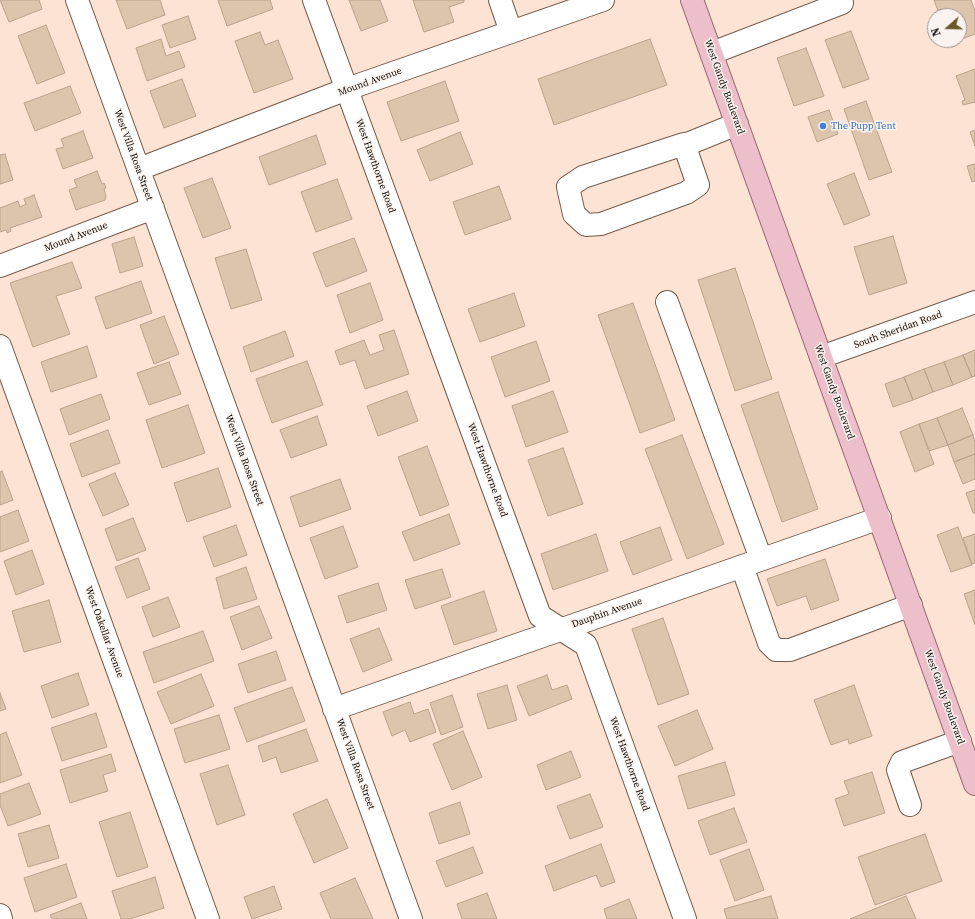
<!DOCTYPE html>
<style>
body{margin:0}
#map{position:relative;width:975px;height:919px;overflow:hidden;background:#fce3d4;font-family:"Source Serif 4",serif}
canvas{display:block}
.north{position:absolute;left:927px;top:8px;width:40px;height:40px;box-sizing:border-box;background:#faf4f0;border:1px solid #9e9792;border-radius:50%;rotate:250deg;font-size:11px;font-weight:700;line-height:16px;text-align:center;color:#150b06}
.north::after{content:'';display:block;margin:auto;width:14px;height:18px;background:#695725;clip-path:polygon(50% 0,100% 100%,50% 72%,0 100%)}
</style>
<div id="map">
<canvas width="975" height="919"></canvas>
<div class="north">N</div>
</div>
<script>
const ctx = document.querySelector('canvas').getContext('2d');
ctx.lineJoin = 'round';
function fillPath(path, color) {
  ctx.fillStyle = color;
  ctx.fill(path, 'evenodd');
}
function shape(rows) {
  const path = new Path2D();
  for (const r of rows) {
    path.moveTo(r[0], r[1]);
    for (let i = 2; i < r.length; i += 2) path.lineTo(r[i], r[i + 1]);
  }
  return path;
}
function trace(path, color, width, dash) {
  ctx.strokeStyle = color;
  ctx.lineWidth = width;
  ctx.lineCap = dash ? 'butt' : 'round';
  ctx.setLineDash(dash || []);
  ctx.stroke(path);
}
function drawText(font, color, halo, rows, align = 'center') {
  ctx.font = font + ' "Source Serif 4",serif';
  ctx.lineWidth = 3;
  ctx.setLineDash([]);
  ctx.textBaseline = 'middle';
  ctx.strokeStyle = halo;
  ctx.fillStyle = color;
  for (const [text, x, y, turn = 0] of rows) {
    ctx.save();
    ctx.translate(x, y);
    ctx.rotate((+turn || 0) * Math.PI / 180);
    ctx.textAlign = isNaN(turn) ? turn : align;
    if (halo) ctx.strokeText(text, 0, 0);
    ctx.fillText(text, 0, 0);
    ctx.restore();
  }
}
const building = shape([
 [0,0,39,0,42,9,9,22,0,0],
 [116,0,160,0,165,15,127,29,116,0],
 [218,0,270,0,273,9,227,26,218,0],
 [349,0,380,0,388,21,361,31,349,0],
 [413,0,464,0,464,2,449,7,454,22,424,32,413,0],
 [934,0,971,0,975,11,975,34,959,40,959,16,940,16,934,0],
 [188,16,196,39,170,48,162,25,188,16],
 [46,25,65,73,37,84,18,36,46,25],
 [851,31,869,79,843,88,825,40,851,31],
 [260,32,265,45,278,40,293,79,254,93,235,41,260,32],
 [161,39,166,56,179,51,185,67,147,81,136,48,161,39],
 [650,39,667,85,554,125,538,79,650,39],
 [806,48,824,96,794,106,777,58,806,48],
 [975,69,975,102,963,105,962,101,965,100,956,76,975,69],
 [182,79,196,116,164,128,150,91,182,79],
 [445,81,459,121,401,141,387,102,445,81],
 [70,86,81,113,35,131,24,103,70,86],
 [866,101,892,172,869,180,844,109,866,101],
 [829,110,838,134,817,142,808,117,829,110],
 [975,130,975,146,970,132,975,130],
 [83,131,93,158,63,169,56,149,64,147,61,139,83,131],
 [460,132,473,164,430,181,417,150,460,132],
 [316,135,326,164,269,185,259,157,316,135],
 [5,154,13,180,0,184,0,155,5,154],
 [975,164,975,181,972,182,967,166,975,164],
 [97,171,102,184,104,183,106,188,104,189,106,196,105,200,76,210,69,190,77,187,74,180,97,171],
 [854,173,870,215,844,225,827,184,854,173],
 [212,178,231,228,203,238,184,188,212,178],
 [337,179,352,219,316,232,301,192,337,179],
 [499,186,511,219,465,235,453,202,499,186],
 [34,195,42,217,10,228,11,231,7,233,6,230,0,232,0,208,18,201,20,207,26,204,24,199,34,195],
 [893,236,907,283,869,295,854,247,893,236],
 [134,237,143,266,120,273,112,244,134,237],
 [354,238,367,271,326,287,313,253,354,238],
 [246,249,262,300,231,309,215,258,246,249],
 [72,262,82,288,56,296,70,334,33,347,10,283,72,262],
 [735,268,772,379,735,391,698,280,735,268],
 [141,281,152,313,106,329,95,297,141,281],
 [370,283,383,320,350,333,337,295,370,283],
 [514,293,525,326,480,342,468,309,514,293],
 [633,303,675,420,640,433,598,315,633,303],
 [164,316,179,354,154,364,140,325,164,316],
 [394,330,409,374,365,389,355,360,340,365,335,351,364,340,370,355,384,350,379,335,394,330],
 [285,331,294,356,251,372,243,347,285,331],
 [536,341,550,381,505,397,491,357,536,341],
 [87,346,97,377,51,392,41,362,87,346],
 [975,350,975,376,972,377,963,355,975,350],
 [963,355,972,377,953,385,944,362,963,355],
 [307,361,323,405,272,423,256,379,307,361],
 [169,362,181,394,149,405,137,373,169,362],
 [944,362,953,385,933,392,924,369,944,362],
 [924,369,933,392,913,400,904,377,924,369],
 [904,377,913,400,893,407,885,384,904,377],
 [407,391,418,421,378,436,367,406,407,391],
 [553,391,568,432,526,447,512,406,553,391],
 [778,392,818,509,782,522,741,405,778,392],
 [101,394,110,419,69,435,60,409,101,394],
 [188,405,205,453,162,468,146,420,188,405],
 [962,408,973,435,948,445,937,418,962,408],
 [317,416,327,445,291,458,280,430,317,416],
 [937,418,948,445,929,451,919,424,937,418],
 [919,424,934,464,915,472,900,432,919,424],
 [108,430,120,463,82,477,70,444,108,430],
 [682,435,724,544,687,559,645,449,682,435],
 [973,435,975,442,975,454,954,462,948,445,973,435],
 [427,446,449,505,420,516,398,457,427,446],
 [563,448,583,504,548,516,528,460,563,448],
 [975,454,975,479,963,484,954,462,975,454],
 [218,468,231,507,187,522,174,483,218,468],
 [2,471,13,500,0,505,0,472,2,471],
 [115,473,129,505,103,516,89,484,115,473],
 [340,479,351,509,300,527,290,497,340,479],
 [975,490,975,513,973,513,966,493,975,490],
 [18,510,29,541,0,552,0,517,18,510],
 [449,514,460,544,414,561,402,532,449,514],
 [133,518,146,550,117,561,105,529,133,518],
 [236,525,247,555,214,567,203,537,236,525],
 [343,526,358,567,325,579,310,538,343,526],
 [660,527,672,560,633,575,620,542,660,527],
 [958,527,972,565,951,572,937,535,958,527],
 [596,534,608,571,553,590,541,554,596,534],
 [975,534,975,563,972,564,963,538,975,534],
 [32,550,44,584,16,595,4,561,32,550],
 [138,558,150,589,127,598,115,567,138,558],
 [825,559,839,600,811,610,806,596,777,606,767,579,825,559],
 [246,567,257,599,224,609,216,578,246,567],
 [442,569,451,597,415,609,405,580,442,569],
 [378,583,387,610,347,623,338,596,378,583],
 [975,590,975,625,964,594,975,590],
 [484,591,497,631,454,645,441,606,484,591],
 [168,597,180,627,153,637,142,607,168,597],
 [49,600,61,642,24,652,12,611,49,600],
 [259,606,272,638,242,650,230,617,259,606],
 [663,618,689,694,658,705,632,629,663,618],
 [379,628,392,660,363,672,350,639,379,628],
 [203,631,214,661,154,683,143,652,203,631],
 [276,651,286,680,248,693,238,664,276,651],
 [78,673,89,705,52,718,41,686,78,673],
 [201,674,214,706,171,724,157,692,201,674],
 [547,675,552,690,567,685,572,699,529,716,517,686,547,675],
 [507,685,517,720,488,729,477,694,507,685],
 [854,685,872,736,849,744,848,739,831,745,814,700,854,685],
 [292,687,305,721,247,742,234,708,292,687],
 [0,693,6,709,0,711,0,693],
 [452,695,463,727,441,735,430,703,452,695],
 [410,702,414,714,428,709,436,732,410,742,405,730,392,736,383,712,410,702],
 [697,710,713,749,675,766,658,726,697,710],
 [96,713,107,747,62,761,51,728,96,713],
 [219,715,230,749,185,763,174,729,219,715],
 [306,729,318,761,281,773,276,757,263,762,258,746,306,729],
 [463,731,482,777,452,790,433,744,463,731],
 [6,732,22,775,0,783,0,735,6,732],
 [571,751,581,777,546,790,537,765,571,751],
 [111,754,116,771,103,775,108,791,70,803,60,770,111,754],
 [725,762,735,795,688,809,678,776,725,762],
 [228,765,245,815,217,825,200,774,228,765],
 [872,772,885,813,844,826,835,799,849,794,844,781,872,772],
 [29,783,41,814,8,826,0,805,0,794,29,783],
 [590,794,603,827,570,839,557,806,590,794],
 [327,799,348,848,314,863,293,814,327,799],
 [460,802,470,834,439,844,429,813,460,802],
 [734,808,747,842,710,855,698,821,734,808],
 [130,812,148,867,117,877,99,822,130,812],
 [49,825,59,858,28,867,18,834,49,825],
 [925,834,942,881,875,905,858,857,925,834],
 [601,844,615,882,601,887,596,875,554,891,545,866,601,844],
 [473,847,483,873,446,887,436,861,473,847],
 [749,849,764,890,735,901,720,860,749,849],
 [66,864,77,897,35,912,24,878,66,864],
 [155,877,164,908,130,919,121,919,112,891,155,877],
 [355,878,373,919,331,919,320,893,355,878],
 [274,886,282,909,252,919,244,897,274,886],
 [487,893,497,919,462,919,457,904,487,893],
 [771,896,778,919,727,919,724,909,771,896],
 [906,896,916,919,850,919,906,896],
 [629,899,637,919,607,919,604,909,629,899],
 [81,903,87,919,52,919,50,915,81,903]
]);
fillPath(building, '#ddc4ac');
trace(building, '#bba28c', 1);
const minor = shape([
 [77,0,411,919],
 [314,0,540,616,586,645,685,919],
 [500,0,511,32],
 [712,53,842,3],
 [684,144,698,185,686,193,601,224,586,225,574,214,568,187,583,177,684,144,690,143,737,124],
 [139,169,347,89,603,0],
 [0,266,153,208],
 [667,302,761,559],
 [0,346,208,919],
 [821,357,975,302],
 [742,566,769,643,776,650,790,650,911,605],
 [334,709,880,518],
 [910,805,898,770,902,762,960,741],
 [0,915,1,919]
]);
const major = shape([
 [692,0,975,784]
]);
trace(minor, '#745a49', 24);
trace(major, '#99656f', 24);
trace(minor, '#fff', 22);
trace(major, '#ecbfcb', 22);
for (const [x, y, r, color] of [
 [823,126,4,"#3f7fe0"]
]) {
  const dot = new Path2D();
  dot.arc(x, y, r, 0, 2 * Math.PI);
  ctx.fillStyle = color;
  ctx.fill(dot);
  trace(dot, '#faf4f0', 1.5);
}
drawText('10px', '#150b06', '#faf4f0', [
 ["Mound Avenue",370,82,-20],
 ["West Gandy Boulevard",724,87,70],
 ["West Villa Rosa Street",133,155,70],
 ["West Hawthorne Road",375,166,70],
 ["Mound Avenue",76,237,-21],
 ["South Sheridan Road",898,330,-20],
 ["West Gandy Boulevard",834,392,70],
 ["West Villa Rosa Street",244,460,70],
 ["West Hawthorne Road",487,470,70],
 ["Dauphin Avenue",607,613,-19],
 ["West Oakellar Avenue",104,632,70],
 ["West Gandy Boulevard",944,697,70],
 ["West Villa Rosa Street",355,764,70],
 ["West Hawthorne Road",629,764,70]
]);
drawText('10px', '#366cbe', '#faf4f0', [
 ["The Pupp Tent",831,126]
], 'left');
</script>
